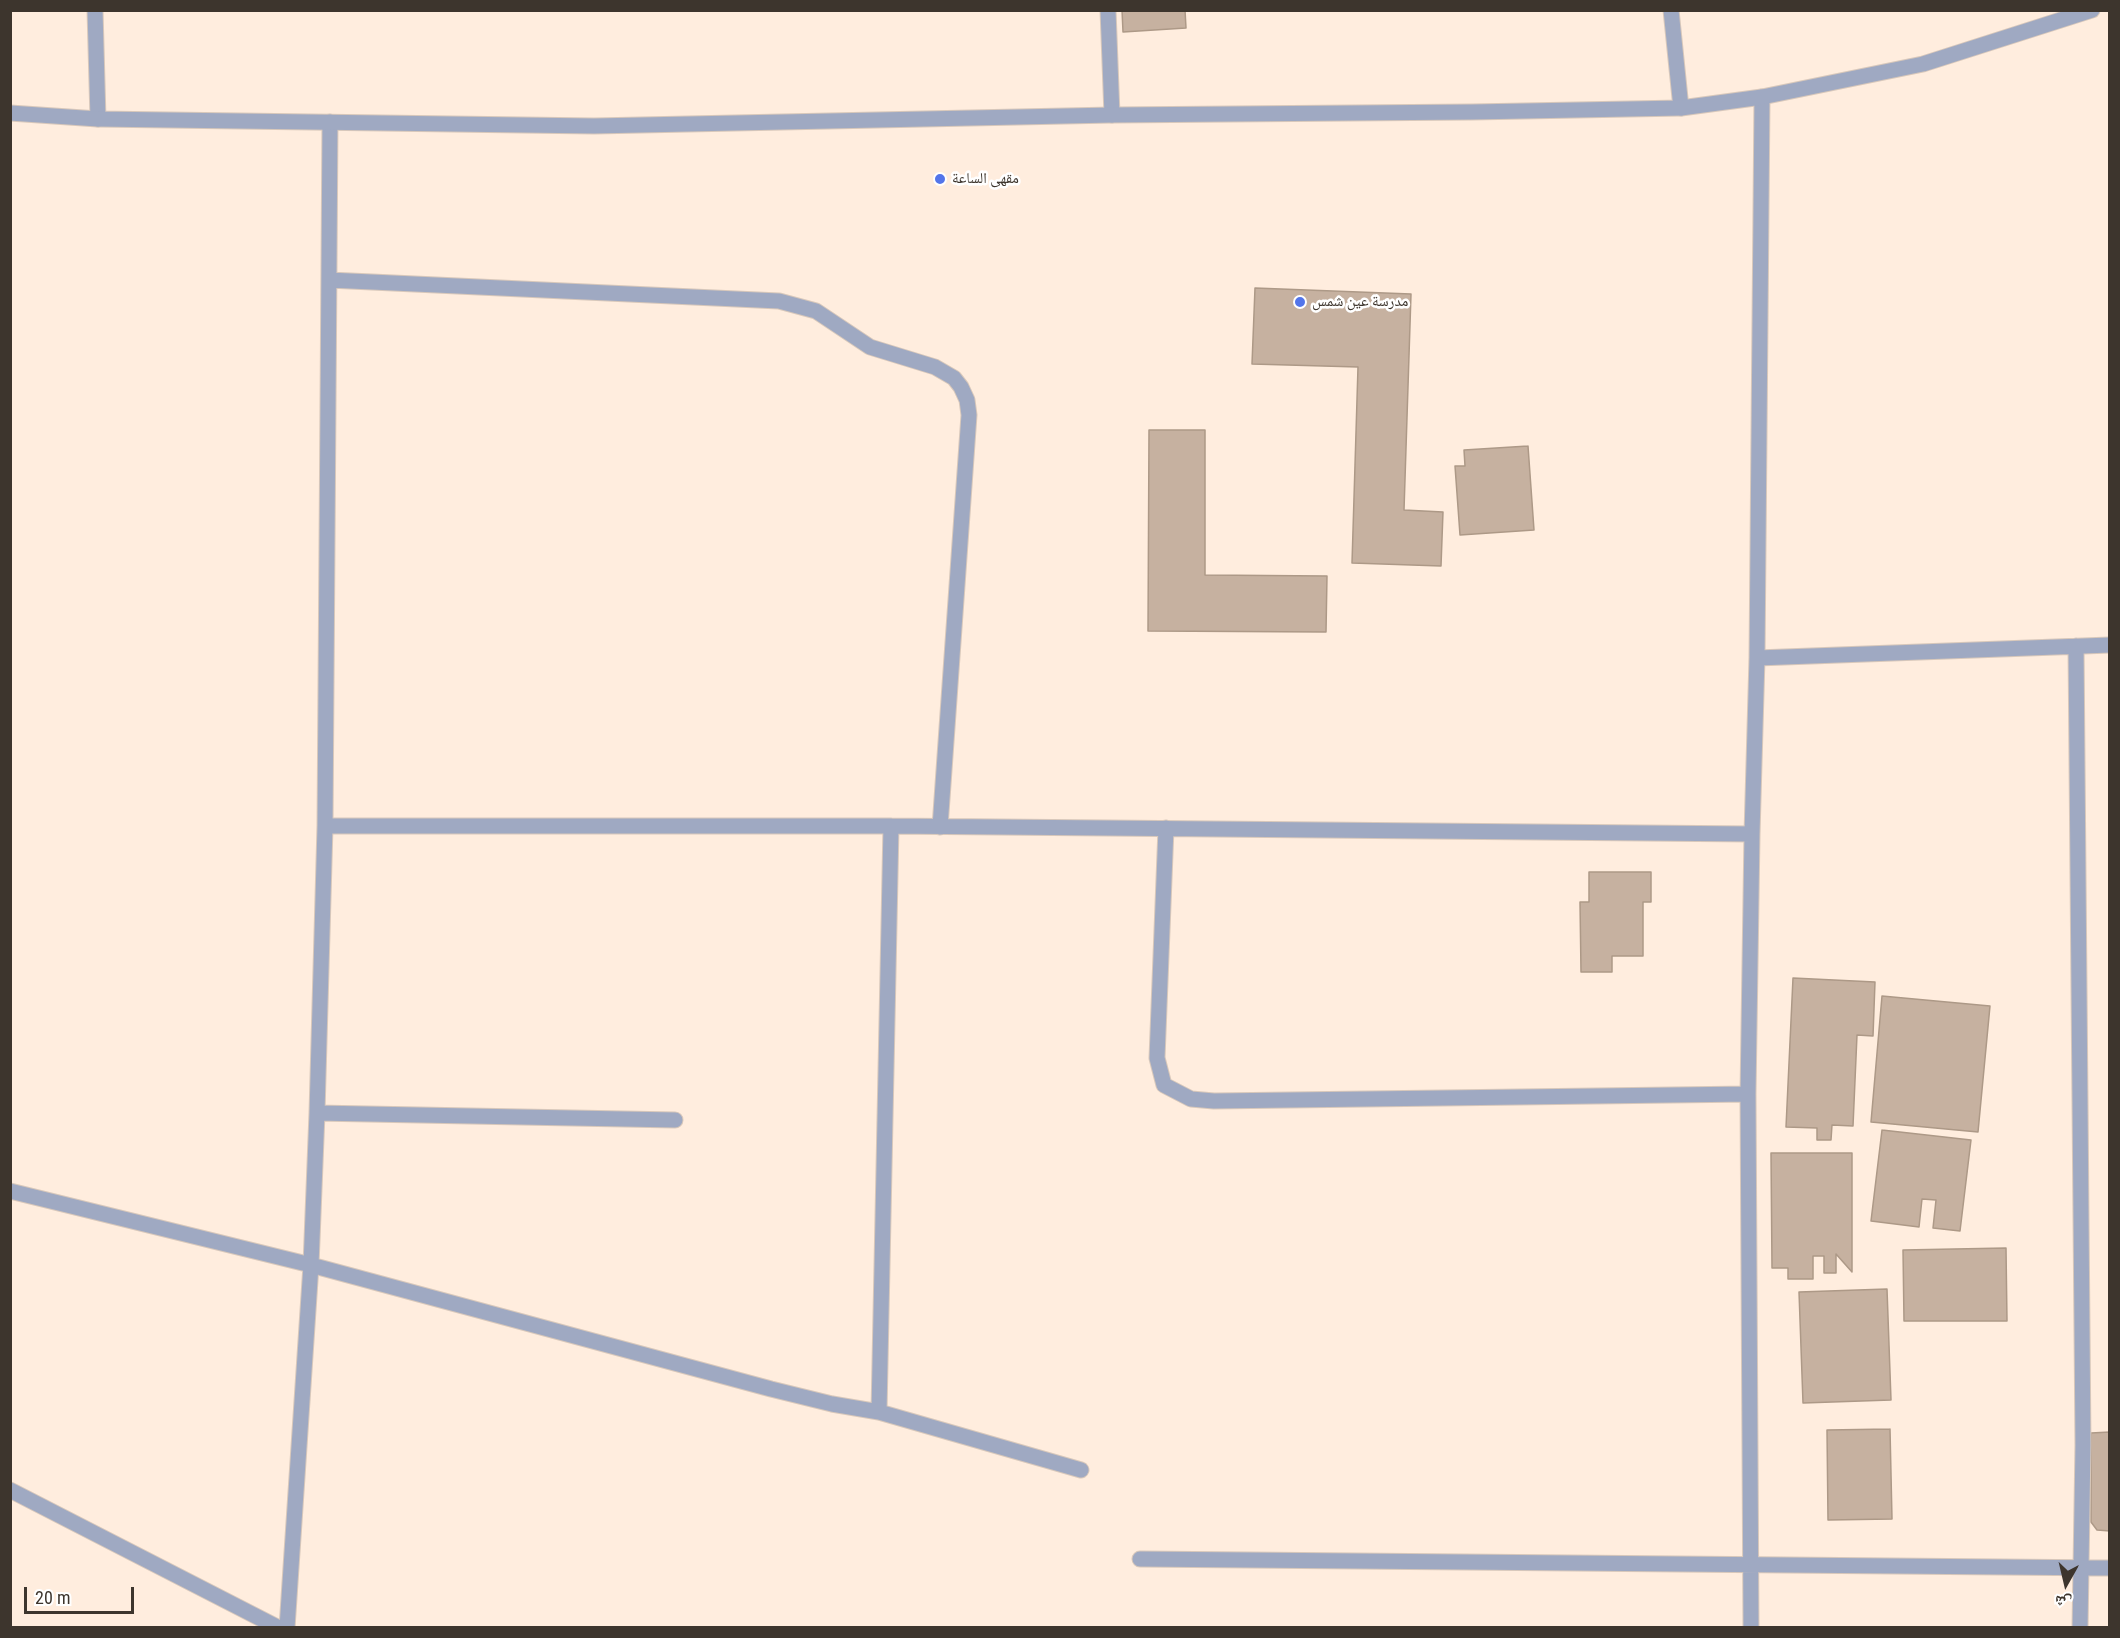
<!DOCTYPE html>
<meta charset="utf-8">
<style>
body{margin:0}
#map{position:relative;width:2120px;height:1638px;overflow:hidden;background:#ffedde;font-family:"Roboto Condensed","Noto Naskh Arabic",sans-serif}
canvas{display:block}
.frame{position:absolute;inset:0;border:12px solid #3d352d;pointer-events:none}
.north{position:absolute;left:2036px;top:1554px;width:60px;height:60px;-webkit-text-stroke:4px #fff;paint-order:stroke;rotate:188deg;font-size:16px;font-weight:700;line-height:24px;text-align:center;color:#3d352d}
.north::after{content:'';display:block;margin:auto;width:21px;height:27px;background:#3d352d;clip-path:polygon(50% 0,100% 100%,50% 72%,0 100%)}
.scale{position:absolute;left:24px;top:1587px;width:110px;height:27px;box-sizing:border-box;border:3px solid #3d352d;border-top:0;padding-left:8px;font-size:18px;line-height:21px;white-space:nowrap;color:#3d352d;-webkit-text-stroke:4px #fff;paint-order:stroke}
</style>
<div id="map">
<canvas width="2120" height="1638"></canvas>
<div class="frame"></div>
<div class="north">ش</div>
<div class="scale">20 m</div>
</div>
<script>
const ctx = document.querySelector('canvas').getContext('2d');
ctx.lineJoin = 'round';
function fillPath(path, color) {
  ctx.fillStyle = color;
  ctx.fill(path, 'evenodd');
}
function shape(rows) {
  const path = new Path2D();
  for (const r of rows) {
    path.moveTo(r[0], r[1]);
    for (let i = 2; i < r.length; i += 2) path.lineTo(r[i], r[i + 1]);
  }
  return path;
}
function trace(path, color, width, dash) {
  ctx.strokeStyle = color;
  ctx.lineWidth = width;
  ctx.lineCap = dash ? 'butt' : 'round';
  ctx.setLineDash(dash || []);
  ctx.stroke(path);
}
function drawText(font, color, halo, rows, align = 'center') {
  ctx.font = font + ' "Roboto Condensed","Noto Naskh Arabic",sans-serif';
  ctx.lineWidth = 5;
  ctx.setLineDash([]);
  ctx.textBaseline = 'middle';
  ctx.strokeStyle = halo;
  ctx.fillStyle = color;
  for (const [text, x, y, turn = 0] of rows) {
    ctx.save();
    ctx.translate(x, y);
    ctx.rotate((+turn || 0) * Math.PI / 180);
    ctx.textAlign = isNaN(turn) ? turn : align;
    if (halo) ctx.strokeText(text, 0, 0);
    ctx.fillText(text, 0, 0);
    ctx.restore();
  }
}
const building = shape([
 [1122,10,1185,10,1186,28,1123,32,1122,10],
 [1255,288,1411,294,1404,510,1443,512,1441,566,1352,563,1358,367,1252,364,1255,288],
 [1149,430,1205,430,1205,575,1327,576,1326,632,1148,631,1149,430],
 [1528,446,1534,530,1460,535,1455,466,1465,466,1464,450,1528,446],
 [1589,872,1651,872,1651,902,1643,902,1643,956,1612,956,1612,972,1581,972,1580,902,1589,902,1589,872],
 [1793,978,1875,982,1873,1036,1857,1035,1853,1126,1832,1125,1831,1140,1817,1140,1817,1128,1786,1127,1793,978],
 [1882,996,1990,1006,1978,1132,1871,1122,1882,996],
 [1882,1130,1971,1140,1960,1231,1933,1228,1936,1200,1922,1199,1919,1227,1871,1221,1882,1130],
 [1771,1153,1852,1153,1852,1272,1836,1254,1836,1273,1824,1273,1824,1256,1813,1256,1813,1279,1788,1279,1788,1268,1772,1268,1771,1153],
 [2006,1248,2007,1321,1904,1321,1903,1250,2006,1248],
 [1887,1289,1891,1400,1803,1403,1799,1292,1887,1289],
 [1890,1429,1892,1519,1828,1520,1827,1430,1890,1429],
 [2110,1432,2110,1531,2097,1530,2091,1522,2091,1433,2110,1432]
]);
fillPath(building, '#c6b1a0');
trace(building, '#ad9987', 1.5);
const minor = shape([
 [95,10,98,119],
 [1108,10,1112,115],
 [1671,10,1681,108],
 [329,280,779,301,816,311,870,347,935,367,954,378,961,387,967,400,969,415,940,827],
 [2076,646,2083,1445,2080,1628],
 [1757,658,2110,645],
 [325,826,891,826,1752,834],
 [1166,828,1157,1058,1164,1085,1191,1099,1214,1101,1748,1094],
 [317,1113,675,1120],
 [10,1191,311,1265,771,1389,832,1404,879,1412,1081,1470],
 [879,1412,891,826],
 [10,1490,279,1628],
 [1140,1559,2110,1568],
 [287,1628,311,1265,317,1113,325,826,330,122],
 [1751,1628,1748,1094,1752,834,1757,658,1762,97]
]);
const tertiary = shape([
 [10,113,98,119,594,126,1112,115,1472,112,1681,108,1762,97,1923,64,2092,10]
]);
trace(minor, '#d8c8bb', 17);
trace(tertiary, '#d8c8bb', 17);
trace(minor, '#9fa9c2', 15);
trace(tertiary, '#9fa9c2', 15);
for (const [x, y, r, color] of [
 [940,179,6,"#5375ea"],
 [1300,302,6,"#5375ea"]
]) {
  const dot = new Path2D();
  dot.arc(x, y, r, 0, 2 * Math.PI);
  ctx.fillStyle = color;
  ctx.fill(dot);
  trace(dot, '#fff', 2);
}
drawText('15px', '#3d352d', '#fff', [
 ["مقهى الساعة",952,179],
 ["مدرسة عين شمس",1312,302]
], 'left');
</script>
